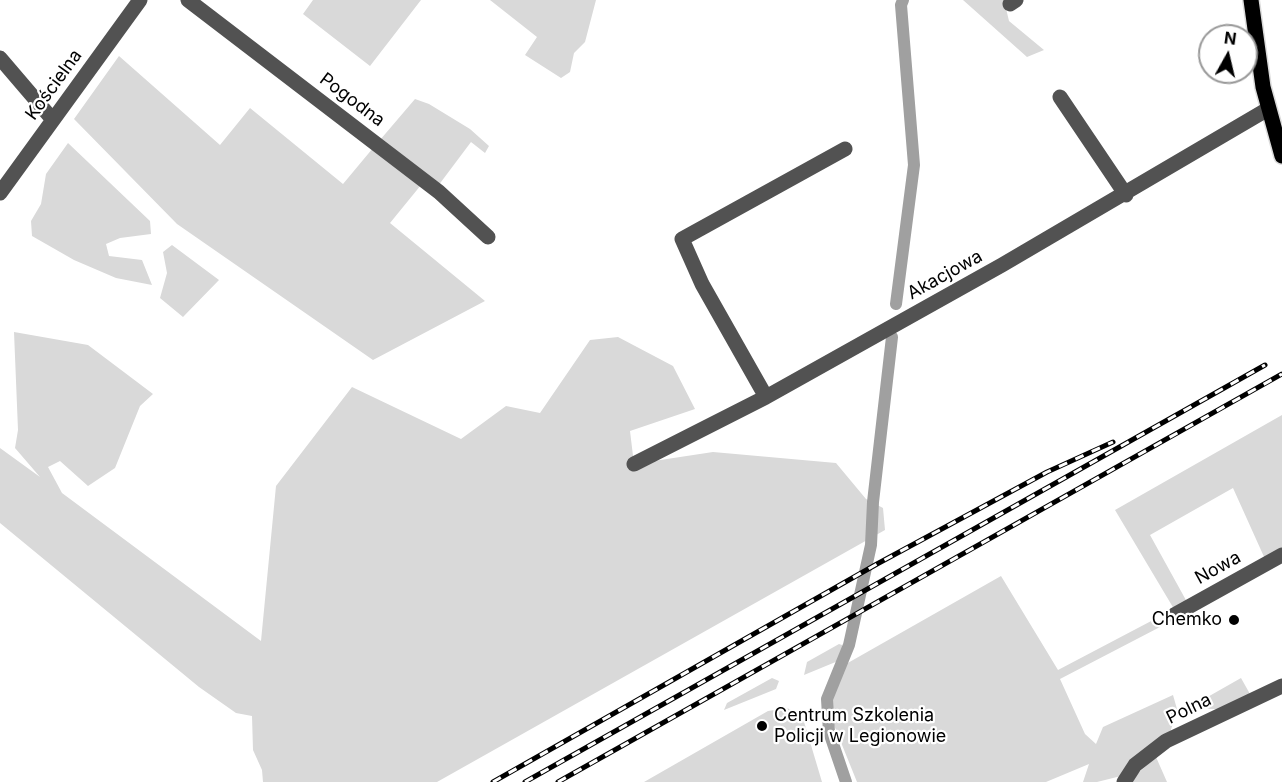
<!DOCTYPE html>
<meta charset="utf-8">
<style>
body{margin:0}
#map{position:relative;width:1282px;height:782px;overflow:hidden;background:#fff;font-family:Inter,sans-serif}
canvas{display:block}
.north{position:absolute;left:1198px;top:24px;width:60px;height:60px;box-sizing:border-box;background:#fff;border:2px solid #999;border-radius:50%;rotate:8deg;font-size:16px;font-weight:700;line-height:24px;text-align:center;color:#000}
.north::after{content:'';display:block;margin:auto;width:21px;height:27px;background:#000;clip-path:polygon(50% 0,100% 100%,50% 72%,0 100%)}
</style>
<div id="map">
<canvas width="1282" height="782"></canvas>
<div class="north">N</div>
</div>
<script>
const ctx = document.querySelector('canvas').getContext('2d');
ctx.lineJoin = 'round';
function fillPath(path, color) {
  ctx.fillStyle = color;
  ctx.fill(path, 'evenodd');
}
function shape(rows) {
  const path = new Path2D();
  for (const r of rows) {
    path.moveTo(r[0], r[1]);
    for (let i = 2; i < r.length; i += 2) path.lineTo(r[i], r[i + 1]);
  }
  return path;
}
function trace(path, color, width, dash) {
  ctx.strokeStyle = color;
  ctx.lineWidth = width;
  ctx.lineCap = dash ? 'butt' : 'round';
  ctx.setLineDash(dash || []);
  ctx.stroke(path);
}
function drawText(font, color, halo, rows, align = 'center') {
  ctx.font = font + ' Inter,sans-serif';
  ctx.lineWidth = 4.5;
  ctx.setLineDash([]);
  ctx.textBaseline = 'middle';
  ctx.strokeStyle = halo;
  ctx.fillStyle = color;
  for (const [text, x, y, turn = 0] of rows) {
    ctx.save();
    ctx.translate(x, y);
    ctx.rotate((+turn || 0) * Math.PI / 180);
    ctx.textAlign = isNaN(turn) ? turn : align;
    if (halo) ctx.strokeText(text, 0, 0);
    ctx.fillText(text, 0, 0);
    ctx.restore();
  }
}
fillPath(shape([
 [313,0,421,0,370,66,303,14],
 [490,0,596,0,585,42,574,53,570,72,561,78,525,55,537,37],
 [963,0,1004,0,1009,21,1044,50,1027,57],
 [119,56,220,145,250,108,343,184,373,148,421,185,390,223,485,301,373,360,177,224,74,119],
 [415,99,429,104,470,129,489,146,485,153,471,142,438,186,380,140],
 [68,143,150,221,151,234,120,238,106,244,109,256,142,260,152,285,116,278,74,260,32,236,31,221,41,204,46,174],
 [172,245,219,280,183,317,160,298,167,273,163,252],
 [14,332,88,345,153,394,140,406,115,468,88,486,60,461,48,467,62,493,261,641,276,486,352,387,461,439,506,406,540,413,590,340,618,337,673,366,695,409,630,431,634,464,713,452,836,463,866,499,883,508,885,530,437,782,263,782,262,770,253,750,252,716,236,713,199,687,0,523,0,448,40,477,15,448,18,430],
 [1282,415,1282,550,1265,559,1233,488,1150,535,1187,602,1174,609,1115,510],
 [1001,576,1058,670,1155,619,1160,627,1060,679,1085,734,1096,744,1103,727,1173,695,1177,709,1170,733,1121,776,1097,782,1083,782,1089,764,1046,782,857,782,834,725,832,704,836,683,846,664],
 [839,644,842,645,842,655,838,661,804,675,807,662],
 [772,678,779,681,776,689,724,710,727,703],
 [1241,678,1250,694,1218,709,1204,709,1197,703],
 [787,708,802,715,822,782,644,782,768,711],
 [1156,757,1167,782,1132,782,1136,775]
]), '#d9d9d9');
trace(shape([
 [896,304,914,165,901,5,903,0],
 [846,782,829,732,827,699,849,645,871,545,873,502,892,337]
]), '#a0a0a0', 12);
const major = shape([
 [1251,0,1263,87,1282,156]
]);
trace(major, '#dbdbdb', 18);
trace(shape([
 [188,0,439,192,488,237],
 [1010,4,1016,0],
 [0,58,53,120],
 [1060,97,1126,195],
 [0,193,140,0],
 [766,397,702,284,682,239,845,149],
 [634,464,766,397,1002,265,1268,109],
 [1174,615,1282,555],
 [1124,782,1135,765,1166,741,1282,686]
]), '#525252', 15);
trace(major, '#000', 15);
const rail = shape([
 [493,782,877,564,1047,472,1113,442],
 [525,782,1265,365],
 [558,782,1282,374]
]);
trace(rail, '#000', 5);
trace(rail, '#fff', 3, [9]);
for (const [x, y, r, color] of [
 [1234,620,6,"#000"],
 [762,726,6,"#000"]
]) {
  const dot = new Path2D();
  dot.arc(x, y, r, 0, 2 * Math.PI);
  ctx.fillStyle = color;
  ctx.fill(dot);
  trace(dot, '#fff', 2);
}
drawText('18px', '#000', '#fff', [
 ["Kościelna",54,85,-54],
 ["Pogodna",352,100,37],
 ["Akacjowa",945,275,-29],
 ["Nowa",1218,568,-29],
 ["Polna",1189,709,-26]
]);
drawText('18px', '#000', '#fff', [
 ["Chemko",1222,620],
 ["Centrum Szkolenia",774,716,"left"],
 ["Policji w Legionowie",774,737,"left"]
], 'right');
</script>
